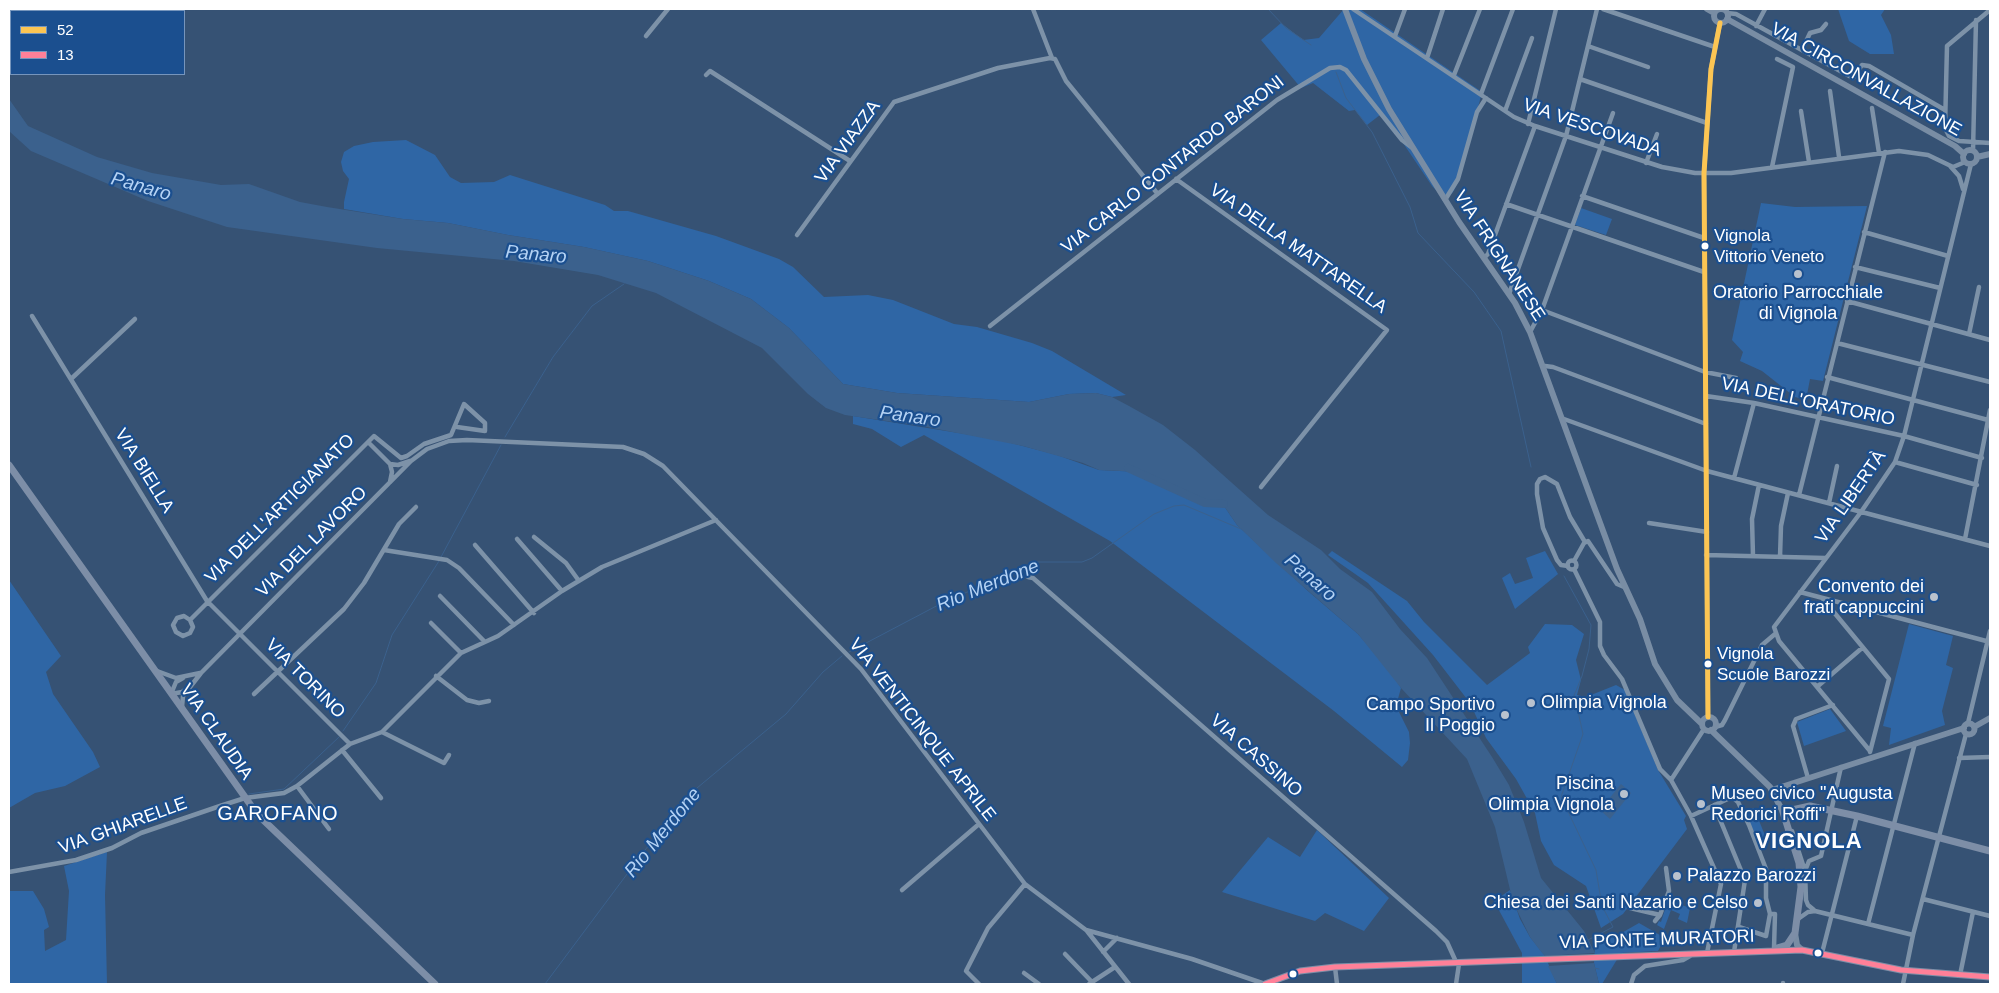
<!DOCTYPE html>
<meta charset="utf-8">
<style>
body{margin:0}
#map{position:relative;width:1999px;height:993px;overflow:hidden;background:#365274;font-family:Helvetica,sans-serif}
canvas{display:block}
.frame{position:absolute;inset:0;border:10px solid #fff;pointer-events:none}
.legend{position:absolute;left:10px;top:10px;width:175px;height:65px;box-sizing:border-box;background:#1b4f8f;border:1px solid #7695bc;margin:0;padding:6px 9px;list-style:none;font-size:15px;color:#fff}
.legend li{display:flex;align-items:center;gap:10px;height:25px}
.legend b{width:25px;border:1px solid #7695bc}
</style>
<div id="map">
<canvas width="1999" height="993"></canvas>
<div class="frame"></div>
<ul class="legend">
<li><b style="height:6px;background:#fcc553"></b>52</li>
<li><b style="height:6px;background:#ff8098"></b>13</li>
</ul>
</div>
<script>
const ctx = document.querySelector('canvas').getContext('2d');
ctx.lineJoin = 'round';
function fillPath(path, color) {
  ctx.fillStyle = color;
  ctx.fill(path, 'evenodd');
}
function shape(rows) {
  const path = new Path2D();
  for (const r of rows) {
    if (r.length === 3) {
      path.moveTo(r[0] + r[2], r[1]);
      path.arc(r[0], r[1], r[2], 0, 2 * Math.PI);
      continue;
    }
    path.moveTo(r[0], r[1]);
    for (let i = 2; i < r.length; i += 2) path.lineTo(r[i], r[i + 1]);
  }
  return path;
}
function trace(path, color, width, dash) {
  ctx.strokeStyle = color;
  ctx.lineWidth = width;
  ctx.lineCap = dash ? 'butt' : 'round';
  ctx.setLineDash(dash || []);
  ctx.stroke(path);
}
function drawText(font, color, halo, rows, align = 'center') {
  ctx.font = font + ' Helvetica,sans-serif';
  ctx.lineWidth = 4.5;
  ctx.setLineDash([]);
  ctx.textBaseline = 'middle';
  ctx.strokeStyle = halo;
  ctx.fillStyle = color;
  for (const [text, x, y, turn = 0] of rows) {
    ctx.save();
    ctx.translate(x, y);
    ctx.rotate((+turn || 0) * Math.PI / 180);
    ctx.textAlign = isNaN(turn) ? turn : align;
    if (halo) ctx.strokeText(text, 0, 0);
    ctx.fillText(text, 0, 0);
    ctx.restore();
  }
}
fillPath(shape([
 [1344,9,1360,9,1482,92,1460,178,1453,192,1446,200,1432,186,1403,143,1380,115,1367,125,1355,110,1349,111,1313,83,1301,88,1261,40,1281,23,1303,40,1319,38],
 [1838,9,1885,9,1881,15,1891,35,1894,54,1870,54,1849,41],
 [406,140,435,155,450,177,461,183,494,182,510,175,605,205,614,211,628,211,716,236,779,259,793,267,824,297,868,295,893,300,954,324,977,327,1032,343,1052,351,1126,395,1112,397,1096,393,1069,394,1029,402,897,393,843,384,789,328,751,299,709,281,648,261,584,247,508,235,448,223,403,219,344,209,344,202,349,179,343,171,341,162,344,152,354,146,373,142],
 [1761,203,1795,207,1867,206,1823,381,1810,379,1806,400,1795,397,1762,371,1740,361,1743,352,1732,340],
 [1581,208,1612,219,1606,235,1575,225],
 [853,416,996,439,1057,455,1099,470,1142,472,1205,503,1222,503,1237,525,1308,591,1358,634,1390,671,1401,688,1396,706,1409,732,1410,743,1408,760,1402,767,1334,711,1110,541,924,435,901,447,872,429,853,424],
 [1332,551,1407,601,1424,622,1487,685,1530,653,1528,647,1545,624,1572,625,1584,634,1576,660,1581,680,1577,695,1586,697,1616,685,1625,690,1658,770,1686,816,1684,820,1687,829,1623,914,1601,928,1586,886,1554,865,1541,841,1535,813,1516,779,1486,738,1470,703,1433,655,1368,583,1328,555],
 [1545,551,1558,574,1515,609,1502,578,1510,573,1515,584,1533,578,1526,558],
 [9,580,61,656,46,672,53,694,93,752,100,767,65,786,35,793,9,808],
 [1909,624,1953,636,1946,665,1953,668,1942,711,1945,725,1889,745,1891,728,1883,726],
 [1830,709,1846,731,1804,746,1797,722],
 [1754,808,1766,838,1757,841,1745,812],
 [1317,830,1389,898,1364,931,1325,913,1315,921,1222,892,1268,837,1300,857],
 [107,852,105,895,107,984,9,984,9,891,33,891,44,909,49,927,44,930,45,951,66,940,69,891,64,866],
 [1510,890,1520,919,1530,937,1545,956,1557,984,1522,984,1522,953,1494,901],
 [1668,900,1690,908,1687,923,1678,919,1680,914,1671,910,1664,929,1657,925,1659,921,1661,922],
 [1639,923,1665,938,1658,951,1621,953,1602,984,1599,984,1594,963,1595,945,1609,933,1618,935]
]), '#2f66a5');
fillPath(shape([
 [9,99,28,126,97,157,152,173,221,185,249,184,300,202,327,207,403,219,448,223,508,235,584,247,648,261,709,281,751,299,789,328,843,384,897,393,1029,402,1069,394,1096,393,1112,397,1129,406,1163,425,1195,450,1268,515,1321,550,1340,569,1372,592,1400,629,1427,658,1492,757,1509,785,1524,822,1541,878,1584,931,1595,953,1545,956,1539,949,1530,937,1513,902,1495,827,1467,759,1401,688,1358,634,1276,563,1237,525,1222,503,1205,503,1142,472,1099,470,1083,463,1023,446,922,426,845,415,826,408,808,394,762,348,656,293,598,275,514,261,377,248,227,227,148,201,31,151,9,131],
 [1621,784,1631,793,1610,819,1600,810],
 [1594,963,1599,984,1557,984,1548,966]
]), '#3b618d');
trace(shape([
 [1268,9,1286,28,1311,45],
 [1336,72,1346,98,1372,132,1410,207,1418,233,1474,292,1501,331,1531,467],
 [505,437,553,357,592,306,624,284],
 [441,557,501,445],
 [1564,576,1591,625,1589,649,1582,676,1571,703,1578,711,1583,734,1561,797,1596,870,1602,906,1613,927,1588,940],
 [849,652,944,602,1037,562,1082,562,1092,558,1154,514,1174,506,1184,505,1241,529],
 [343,731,376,683,392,635,439,561],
 [249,794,284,789,339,737],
 [1594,968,1599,969],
 [545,984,645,850,691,793,786,714,823,672,842,656]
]), '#3b618d', 1);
trace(shape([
 [1128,468,1205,503,1224,504]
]), '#3b618d', 8);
trace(shape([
 [1033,9,1052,58],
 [1353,9,1514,117,1535,126,1662,167,1695,173,1731,173,1899,151,1928,155,1953,167,1965,162],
 [1603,9,1715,47],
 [1990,10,1947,46,1945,128,1949,136,1959,141,1990,143],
 [1727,13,1736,14,1853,78,1862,65,1869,66,1945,110],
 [1756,26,1765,9],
 [646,36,668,9],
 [1395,36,1405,9],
 [1588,46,1648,67],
 [1802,50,1810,33,1821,30,1826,24],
 [1427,58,1443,9],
 [706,75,710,71,850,161],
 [1454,75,1480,9],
 [1580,79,1707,123],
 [1830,91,1839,157],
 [1481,94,1513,9],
 [1872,108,1879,153],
 [1505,111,1532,38],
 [1801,111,1809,162],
 [1528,124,1556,9],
 [1973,151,1976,20],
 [1646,163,1657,134],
 [1950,166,1959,176,1963,189],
 [1772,167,1793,67,1777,59],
 [1176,179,1387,330,1261,487],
 [1582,196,1704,238],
 [1445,200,1458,179,1477,112,1486,98],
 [1506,204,1704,272],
 [1864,232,1948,256],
 [797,235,894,102,998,68,1050,58,1055,59,1066,81,1157,193],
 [1484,258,1488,254,1535,126],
 [1855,267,1940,288],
 [1509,294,1566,136,1597,9],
 [1847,301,1990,340],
 [1542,310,1705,372,1736,378],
 [32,316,207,601,350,744],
 [990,326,1277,100,1330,68,1340,67,1346,70,1402,140,1411,147],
 [1530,332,1542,310,1613,113],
 [1969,334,1979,287],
 [1837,343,1990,382],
 [1545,366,1553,367,1706,424],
 [1827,377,1988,420],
 [71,379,135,319],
 [1706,396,1754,403,1904,436,1982,458],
 [1564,419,1707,471,1990,546],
 [368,442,374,436,401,458,407,456,424,444,451,435,464,404,485,423,485,431,457,427],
 [1895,462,1977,485],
 [390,464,398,465,410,461],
 [1734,478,1754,403],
 [1799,495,1885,152],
 [1829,503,1837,466],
 [1649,523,1707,532],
 [534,537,566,563,579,581],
 [517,539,562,591],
 [1965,539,1990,410],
 [475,545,534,613],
 [384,550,447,560,459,568,514,625],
 [1706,555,1825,558],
 [1753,556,1752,519,1759,485],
 [1780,557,1781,526,1788,493],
 [1572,565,4.5],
 [1574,561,1584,543,1588,541,1617,584,1624,587],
 [1568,566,1561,565,1557,560,1543,528,1537,494,1537,484,1540,479,1545,477,1557,484,1570,517,1585,542],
 [1574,569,1600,622,1600,646,1604,655,1622,679,1660,769,1671,780,1691,816,1721,884,1707,953],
 [1028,577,1033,578,1436,931,1447,942,1457,964],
 [1800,592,1990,642],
 [440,596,484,641],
 [1823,599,1889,679,1870,752],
 [190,620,193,627,190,633,183,636,176,632,173,625,177,618,184,616,190,620,368,442,390,464,392,472,390,482],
 [431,623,461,653],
 [157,671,176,678,200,673],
 [436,676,467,700,479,703,489,701],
 [183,678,176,682,171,694,182,692,186,689],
 [1818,686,1862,648],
 [254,694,344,609,364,583,399,524,416,507],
 [182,707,183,696,201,673,411,461,427,449,449,441,467,440,623,447,644,454,663,466,861,669,1025,884,1086,930,1192,959,1265,984],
 [1708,717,1704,173,1711,69,1720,23],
 [1968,723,1990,631],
 [1715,727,1722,725,1725,720,1762,645,1775,634],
 [382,732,444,763,449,755],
 [342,750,381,798],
 [1870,751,1779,641,1774,627,1861,512,1895,462,1904,436,1971,164],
 [1959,758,1990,757],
 [1808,778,1793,726,1796,719,1833,705],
 [1671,780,1704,729],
 [297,786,329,829],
 [1714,805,1745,880,1734,952],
 [1691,816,1732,797,1738,802,1749,825,1766,869,1766,898,1770,914],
 [1792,831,1805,871,1806,900,1808,905,1814,910],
 [1805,871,1809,861,1821,856,1841,767],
 [9,872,76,860,112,848,141,833,220,806,245,798,284,793,297,786,350,744,382,732,461,653,498,636,562,591,602,567,716,520],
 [902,890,979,824],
 [1923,899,1990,916],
 [1630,908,1660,915],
 [1798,919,1808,912,1815,911,1913,935],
 [1655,921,1660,915,1669,891,1666,868],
 [1868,924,1915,743],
 [1739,927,1766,936,1770,914,1775,914,1774,948],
 [1087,931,1129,984],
 [1103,952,1117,938],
 [1822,953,1857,816],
 [1065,954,1092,982],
 [1335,967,1337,984],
 [1024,973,1039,984],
 [1960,975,1973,912],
 [979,984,966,971,988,928,1025,884],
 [1089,984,1115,967],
 [1456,984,1459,964],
 [1631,984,1634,975,1645,966,1683,960,1690,956],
 [1783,984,1783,983],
 [1903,984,1913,935,1966,734]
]), '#7d92a8', 4.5);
trace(shape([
 [1721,16,7],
 [1345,9,1364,59,1389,109,1459,222,1515,303,1530,332,1617,569,1640,619,1655,664,1677,700,1702,724],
 [1707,9,1714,13],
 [1727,19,1955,146,1964,154],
 [1970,157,7],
 [1977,157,1990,154],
 [1709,724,7],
 [1969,729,5.5],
 [1974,727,1990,718],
 [1711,730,1770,787,1783,812],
 [1772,790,1964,728],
 [1795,933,1797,945,1802,950]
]), '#798da4', 6);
trace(shape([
 [9,465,257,814,435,984],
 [1777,948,1787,945,1795,933,1801,887,1799,863,1783,812,1810,806,1857,816,1990,851],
 [1265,984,1300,971,1335,967,1802,950,1901,970,1990,977]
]), '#7d8ea7', 7);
trace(shape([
 [1708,717,1704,173,1711,69,1720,23]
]), '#fcc553', 5);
trace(shape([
 [1265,984,1300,971,1335,967,1802,950,1901,970,1990,977]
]), '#ff8098', 5);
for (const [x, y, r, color] of [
 [1705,246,4.5,"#fff"],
 [1798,274,5,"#b9c2ce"],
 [1934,597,5,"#b9c2ce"],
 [1708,664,4.5,"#fff"],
 [1531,703,5,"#b9c2ce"],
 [1505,715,5,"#b9c2ce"],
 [1624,794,5,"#b9c2ce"],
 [1701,804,5,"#b9c2ce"],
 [1677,876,5,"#b9c2ce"],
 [1758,903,5,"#b9c2ce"],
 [1818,953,4.5,"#fff"],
 [1293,974,4.5,"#fff"]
]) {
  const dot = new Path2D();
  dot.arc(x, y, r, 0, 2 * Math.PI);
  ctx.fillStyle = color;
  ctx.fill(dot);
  trace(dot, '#1b4f8f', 2);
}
drawText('17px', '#fff', '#1b4f8f', [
 ["Vignola",1714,236],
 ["Vittorio Veneto",1714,257],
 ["Vignola",1717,654],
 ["Scuole Barozzi",1717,675]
], 'left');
drawText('18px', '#fff', '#1b4f8f', [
 ["VIA CIRCONVALLAZIONE",1866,80,29],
 ["VIA VESCOVADA",1592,128,19],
 ["VIA VIAZZA",848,142,-54],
 ["VIA CARLO CONTARDO BARONI",1173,165,-38],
 ["VIA DELLA MATTARELLA",1298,249,35],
 ["VIA FRIGNANESE",1499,256,57],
 ["VIA DELL'ORATORIO",1808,402,12],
 ["VIA BIELLA",144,471,58],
 ["VIA LIBERTÀ",1851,497,-55],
 ["VIA DELL'ARTIGIANATO",280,509,-45],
 ["VIA DEL LAVORO",312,542,-45],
 ["VIA TORINO",305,679,45],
 ["VIA VENTICINQUE APRILE",922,730,52],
 ["VIA CLAUDIA",216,732,55],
 ["VIA CASSINO",1256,756,41],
 ["VIA GHIARELLE",123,826,-20],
 ["VIA PONTE MURATORI",1657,940,-2]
]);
drawText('18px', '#fff', '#1b4f8f', [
 ["Oratorio Parrocchiale",1798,293,"center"],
 ["di Vignola",1798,314,"center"],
 ["Convento dei",1924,587],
 ["frati cappuccini",1924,608],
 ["Olimpia Vignola",1541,703,"left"],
 ["Campo Sportivo",1495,705],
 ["Il Poggio",1495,726],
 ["Piscina",1614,784],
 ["Olimpia Vignola",1614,805],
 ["Museo civico \"Augusta",1711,794,"left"],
 ["Redorici Roffi\"",1711,815,"left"],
 ["Palazzo Barozzi",1687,876,"left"],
 ["Chiesa dei Santi Nazario e Celso",1748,903]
], 'right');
drawText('italic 19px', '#b5d3f5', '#1b4f8f', [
 ["Panaro",141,187,16],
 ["Panaro",536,255,5],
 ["Panaro",910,417,8],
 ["Panaro",1310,578,41],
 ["Rio Merdone",988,586,-22],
 ["Rio Merdone",663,833,-51]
]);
ctx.letterSpacing = '1px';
drawText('20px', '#fff', '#1b4f8f', [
 ["GAROFANO",278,814]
]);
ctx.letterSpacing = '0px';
ctx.letterSpacing = '1px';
drawText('bold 22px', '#fff', '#1b4f8f', [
 ["VIGNOLA",1809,842]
]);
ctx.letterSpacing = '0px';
</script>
